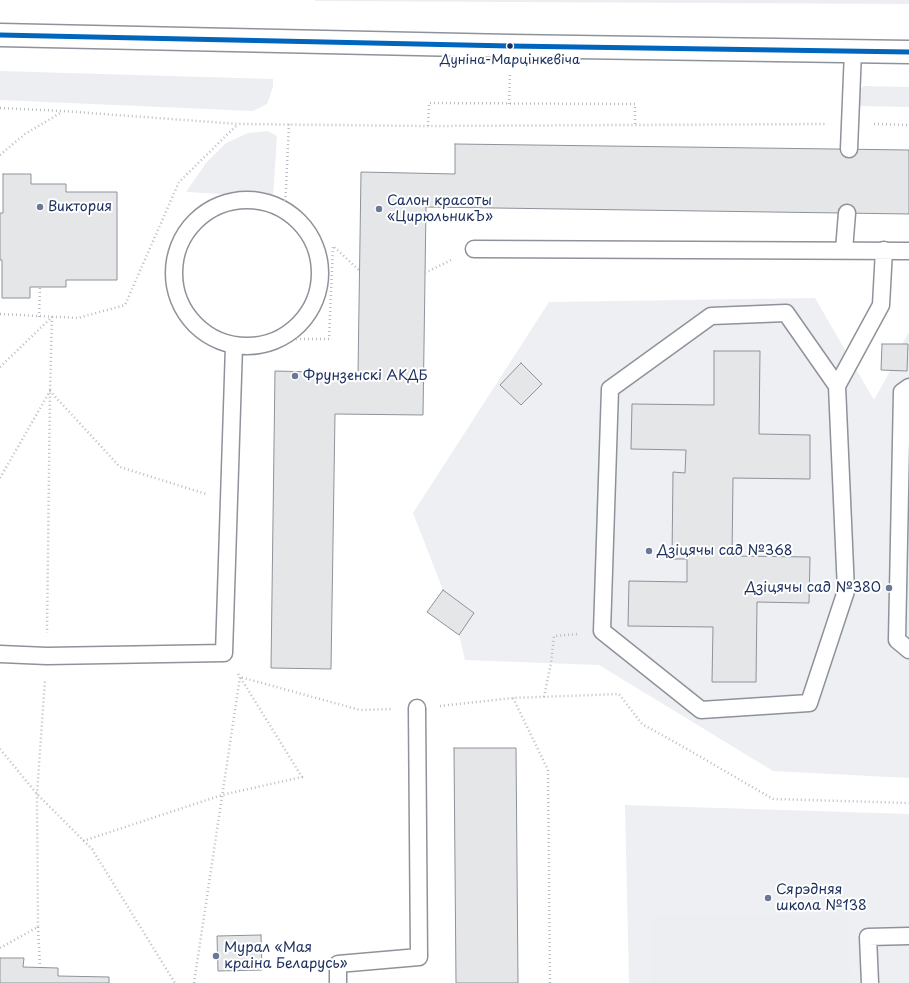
<!DOCTYPE html>
<meta charset="utf-8">
<style>
body{margin:0}
canvas{display:block;background:#fff}
</style>
<canvas width="909" height="983"></canvas>
<script>
const ctx = document.querySelector('canvas').getContext('2d');
ctx.lineJoin = 'round';
function fillPath(path, color) {
  ctx.fillStyle = color;
  ctx.fill(path, 'evenodd');
}
function shape(rows) {
  const path = new Path2D();
  for (const r of rows) {
    if (r.length === 3) {
      path.moveTo(r[0] + r[2], r[1]);
      path.arc(r[0], r[1], r[2], 0, 2 * Math.PI);
      continue;
    }
    path.moveTo(r[0], r[1]);
    for (let i = 2; i < r.length; i += 2) path.lineTo(r[i], r[i + 1]);
  }
  return path;
}
function trace(path, color, width, dash) {
  ctx.strokeStyle = color;
  ctx.lineWidth = width;
  ctx.lineCap = dash ? 'butt' : 'round';
  ctx.setLineDash(dash || []);
  ctx.stroke(path);
}
function drawText(font, color, halo, rows, align = 'center') {
  ctx.font = font + ' "Playpen Sans",sans-serif';
  ctx.lineWidth = 4;
  ctx.setLineDash([]);
  ctx.textBaseline = 'middle';
  ctx.strokeStyle = halo;
  ctx.fillStyle = color;
  for (const [text, x, y, turn = 0] of rows) {
    ctx.save();
    ctx.translate(x, y);
    ctx.rotate((+turn || 0) * Math.PI / 180);
    ctx.textAlign = isNaN(turn) ? turn : align;
    if (halo) ctx.strokeText(text, 0, 0);
    ctx.fillText(text, 0, 0);
    ctx.restore();
  }
}
fillPath(shape([
 [815,298,874,400,890,371,881,370,882,344,902,344,909,332,909,778,773,771,599,665,465,660,459,635,427,612,443,590,413,513,549,302],
 [625,805,909,814,909,983,629,983]
]), '#edeff3');
fillPath(shape([
 [315,0,909,0,909,4,315,1],
 [0,71,273,79,273,87,267,104,253,111,0,100],
 [864,86,909,87,909,107,859,106,856,91],
 [268,131,277,136,273,197,186,192,206,163,226,143,248,133],
 [849,914,850,983,652,983,652,917]
]), '#edeef2');
const building = shape([
 [455,144,909,150,909,214,426,207,423,415,335,414,331,669,271,668,275,371,358,373,361,172,455,174,455,144],
 [3,174,31,174,31,184,66,184,66,192,117,192,117,280,66,280,66,287,30,287,30,298,2,298,2,260,0,260,0,213,3,213,3,174],
 [882,344,908,344,907,371,881,370,882,344],
 [714,351,760,351,759,434,810,435,810,479,733,478,732,556,810,557,809,603,757,602,756,682,712,682,713,627,628,626,629,581,687,582,687,559,672,559,673,472,685,473,686,450,631,449,632,404,714,405,714,351],
 [521,363,542,384,521,405,500,385,521,363],
 [443,590,474,613,459,635,427,612,443,590],
 [454,748,516,748,518,983,456,983,454,748],
 [261,935,262,970,218,971,217,936,261,935],
 [0,958,24,958,23,967,58,968,58,976,109,977,109,983,0,983,0,958]
]);
fillPath(building, '#e5e6e8');
trace(building, '#8e929a', 1);
const service = shape([
 [849,149,853,51],
 [247,273,73],
 [474,249,909,251],
 [844,250,847,213],
 [837,386,786,313,711,316,610,389,602,631,701,710,809,703,846,591,837,386,881,305,884,250],
 [909,387,902,392,897,640,909,650],
 [0,654,47,656,224,653,234,346],
 [338,983,338,964,419,957,417,708],
 [870,983,868,937,909,936]
]);
const primary = shape([
 [0,35,510,46,909,52]
]);
trace(service, '#8e929a', 19);
trace(primary, '#8e929a', 25);
trace(shape([
 [509,104,510,72],
 [0,108,63,111,238,124,428,126,827,124],
 [874,124,909,125],
 [428,126,429,103,635,104,635,126],
 [0,155,25,134,62,112],
 [285,209,289,124],
 [425,273,453,259],
 [0,314,78,318,125,305,179,182,238,124],
 [39,317,40,287],
 [256,339,329,339,333,246,360,271],
 [0,367,52,317,50,391,47,633],
 [0,478,50,391,120,467,206,494],
 [544,697,551,663,554,636,578,634],
 [513,698,548,770,550,983],
 [440,706,513,698,619,694,642,724,680,745,773,799,909,803],
 [0,749,37,794,92,849,175,983],
 [83,841,222,795,302,777,240,677,360,710,393,709],
 [38,927,40,967],
 [0,948,38,927,37,794,45,679],
 [194,983,240,677,237,672]
]), '#b9bcc1', 2.5, [1, 3]);
trace(service, '#fff', 16);
trace(primary, '#fff', 22);
trace(shape([
 [0,35,510,46,909,52]
]), '#0065bd', 5);
for (const [x, y, r, color] of [
 [510,46,3.5,"#1b2f5e"],
 [40,207,4,"#6b7896"],
 [379,209,4,"#6b7896"],
 [295,376,4,"#6b7896"],
 [649,551,4,"#6b7896"],
 [889,588,4,"#6b7896"],
 [768,898,4,"#6b7896"],
 [216,956,4,"#6b7896"]
]) {
  const dot = new Path2D();
  dot.arc(x, y, r, 0, 2 * Math.PI);
  ctx.fillStyle = color;
  ctx.fill(dot);
  trace(dot, '#fff', 1.5);
}
drawText('13px', '#1b2f5e', '#fff', [
 ["Дуніна-Марцінкевіча",510,60]
]);
drawText('14px', '#1b2f5e', '#fff', [
 ["Салон красоты",387,201],
 ["«ЦирюльникЪ»",387,217],
 ["Виктория",48,207],
 ["Фрунзенскі АКДБ",303,376],
 ["Дзіцячы сад №368",657,551],
 ["Дзіцячы сад №380",881,588,"right"],
 ["Сярэдняя",776,890],
 ["школа №138",776,906],
 ["Мурал «Мая",224,948],
 ["краіна Беларусь»",224,964]
], 'left');
</script>
